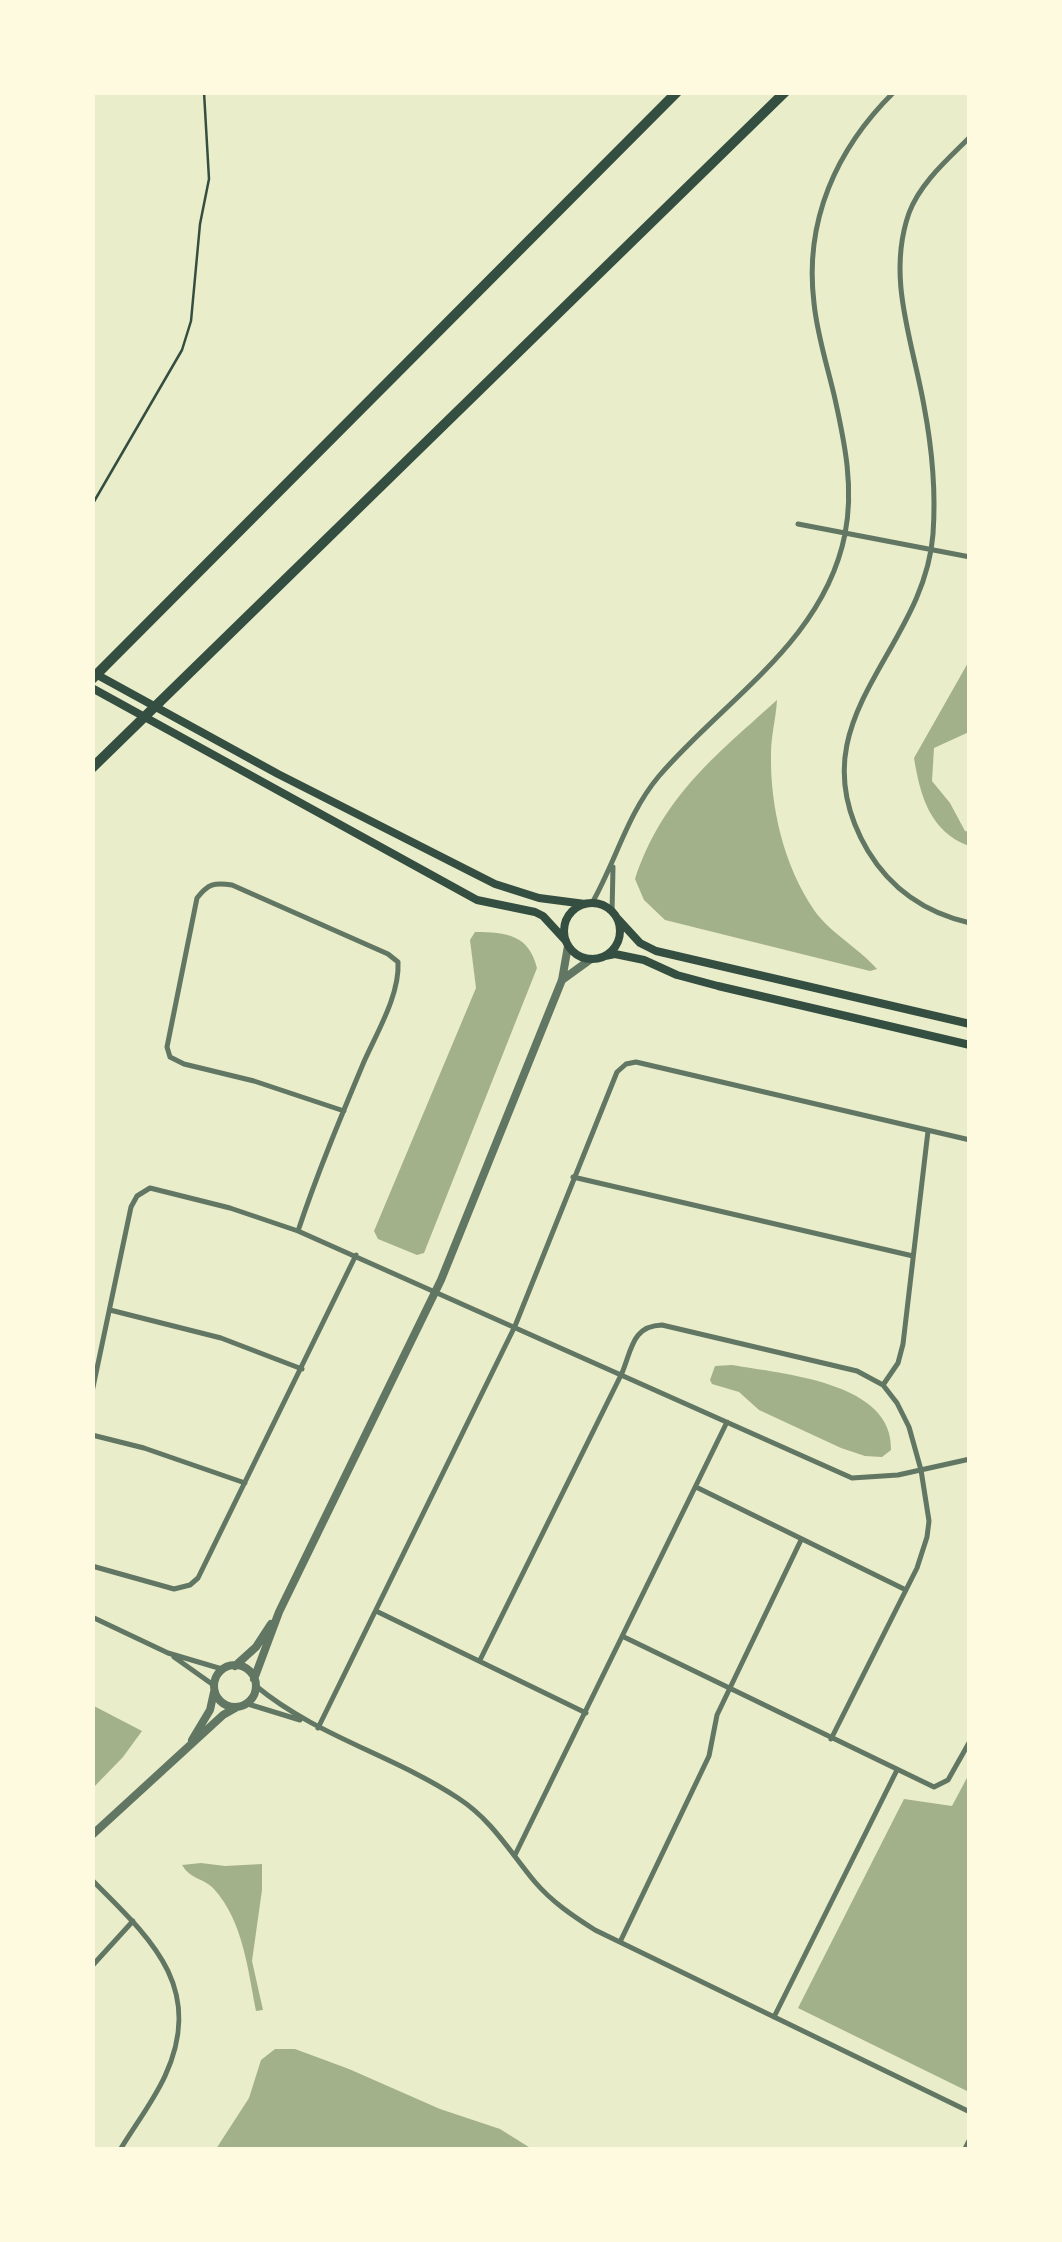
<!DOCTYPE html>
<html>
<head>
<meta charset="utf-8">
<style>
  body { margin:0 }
  #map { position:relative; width:1062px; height:2242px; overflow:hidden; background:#e9edc9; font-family:"Fira Sans Condensed",sans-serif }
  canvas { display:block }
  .frame { position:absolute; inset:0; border:95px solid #fefae0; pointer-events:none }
</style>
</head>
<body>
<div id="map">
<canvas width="1062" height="2242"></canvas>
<div class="frame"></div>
</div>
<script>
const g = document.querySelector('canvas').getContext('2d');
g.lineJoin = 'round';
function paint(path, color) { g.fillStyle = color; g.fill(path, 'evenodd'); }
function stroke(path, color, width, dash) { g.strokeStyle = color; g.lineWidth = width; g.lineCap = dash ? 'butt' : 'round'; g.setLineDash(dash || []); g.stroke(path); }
const water = new Path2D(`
  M969 661V732L934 748 932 781 950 803 965 831 969 832V846C930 832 920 795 914 758Z
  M777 700C776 718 771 736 771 754 770 807 784 866 814 910 830 933 859 948 877 969L870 971 665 920 644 900 635 879C663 796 714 757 777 700Z
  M475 932C507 932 529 935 537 968L424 1253 417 1255 378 1239 374 1231 476 988 470 940Z
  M732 1365C783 1374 894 1382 891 1450L882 1457 865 1456 841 1448 759 1410 739 1392 712 1384 710 1380 715 1366Z
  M92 1705 142 1731 123 1757 93 1788Z
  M969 1774V2092L798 2008 904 1799 952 1806Z
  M201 1863 225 1866 262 1864V1890L252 1961 263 2010 256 2011C248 1970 243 1921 214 1889 204 1878 191 1880 182 1865Z
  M275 2049H295L349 2069 440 2109 500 2129 532 2149H216L249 2098 261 2060Z`);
const path = new Path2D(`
  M92 505 182 350 191 321 200 224 209 179 204 92`);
const minor = new Path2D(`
  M970 137C948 159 920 183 909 213 886 278 913 342 924 406 932 448 936 492 933 534 924 654 791 720 868 851 891 889 926 913 970 923
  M798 524 970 557
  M592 903C616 861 627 814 659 776 725 699 824 641 845 534 854 488 845 444 835 399 828 368 817 335 814 303 804 221 836 149 894 92
  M612 913 613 867
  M573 1177 913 1256
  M298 1231C317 1174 340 1119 363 1064 376 1034 400 995 398 962L388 954 232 885C214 882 208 884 197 898L167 1047 170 1057 184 1064 254 1081 344 1111
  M110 1310 221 1338 302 1369
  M883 1385 898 1363 903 1344 928 1131
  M92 1392 131 1207 137 1196 150 1188 230 1208 298 1231 852 1478 898 1475 970 1459
  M92 1435 144 1448 245 1483
  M698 1488 906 1590
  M92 1566 174 1589 190 1585 198 1578 356 1255
  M376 1611 586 1713
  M92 1617 168 1653 222 1669
  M624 1637 934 1787 948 1780 970 1741
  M174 1657 212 1684
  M480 1660 622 1373C632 1349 632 1326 662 1325L857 1371 883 1385 897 1403 909 1427 921 1470 929 1521 927 1537 917 1568 831 1739
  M256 1686C316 1736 393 1755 458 1798 492 1820 510 1852 535 1882 552 1902 573 1916 595 1930L970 2112
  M248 1704 300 1720
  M318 1728 515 1326 617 1072 626 1064 636 1062 970 1140
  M515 1855 727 1422
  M92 1880C150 1938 206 1987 165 2076 153 2102 135 2125 120 2150
  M620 1942 709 1756 717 1715 801 1540
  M92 1966 133 1921
  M774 2017 897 1770`);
const tertiary = new Path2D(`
  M562 980 591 959
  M214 1686a21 21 0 1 1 42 0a21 21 0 1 1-42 0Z
  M235 1666 256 1647 271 1624
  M254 1679 279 1612 441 1280 562 980 568 946
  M192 1740 210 1710 214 1692
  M92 1835 223 1715 237 1707
  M966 2150 970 2142`);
const secondary = new Path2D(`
  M92 672 278 774 495 884 539 898 585 904
  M92 688 477 900 535 912 543 916 566 941
  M564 931a28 28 0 1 1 56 0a28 28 0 1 1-56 0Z
  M617 918 640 943 656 951 970 1024
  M605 956 615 954 644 960 677 975 718 986 970 1045`);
const motorway = new Path2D(`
  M92 679 677 92
  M92 768 785 92`);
paint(water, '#a3b18a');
stroke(path, '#344e41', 2.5);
stroke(minor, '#617663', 5);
stroke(tertiary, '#617663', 8);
stroke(secondary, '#344e41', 8);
stroke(motorway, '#344e41', 10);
</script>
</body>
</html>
